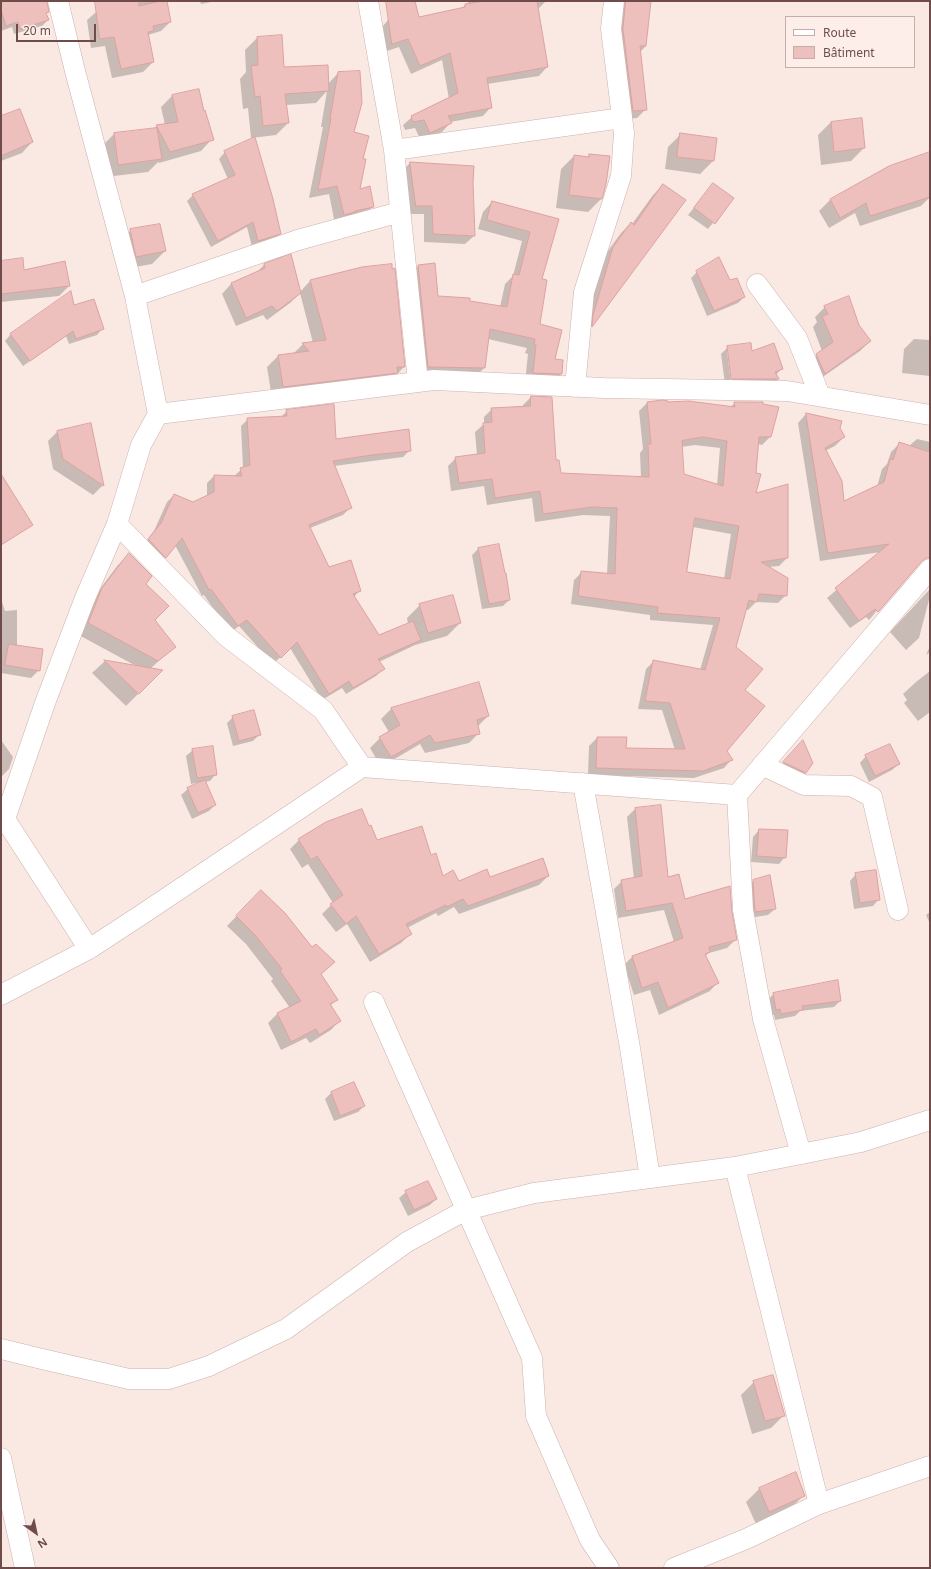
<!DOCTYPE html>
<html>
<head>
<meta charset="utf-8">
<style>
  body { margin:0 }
  #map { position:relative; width:931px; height:1569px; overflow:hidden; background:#fae9e3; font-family:"Noto Sans",sans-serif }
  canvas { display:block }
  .frame { position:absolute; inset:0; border:2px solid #6f4c4b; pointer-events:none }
  .legend { position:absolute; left:785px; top:16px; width:130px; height:52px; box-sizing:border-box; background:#fdeee9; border:1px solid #c4adaa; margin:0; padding:5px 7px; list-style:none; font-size:12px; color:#6f4c4b }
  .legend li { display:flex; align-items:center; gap:8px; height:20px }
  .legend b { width:20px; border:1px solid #c4adaa }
  .north { position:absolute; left:16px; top:1513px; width:40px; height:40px; -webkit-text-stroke:3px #fdeee9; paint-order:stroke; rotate:147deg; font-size:11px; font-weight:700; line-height:16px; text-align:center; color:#6f4c4b }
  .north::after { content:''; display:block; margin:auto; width:14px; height:18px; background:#6f4c4b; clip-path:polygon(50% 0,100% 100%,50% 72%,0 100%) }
  .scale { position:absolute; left:16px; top:24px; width:80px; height:18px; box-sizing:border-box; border:2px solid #6f4c4b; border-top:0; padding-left:5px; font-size:12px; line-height:14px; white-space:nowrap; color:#6f4c4b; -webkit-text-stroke:3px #fdeee9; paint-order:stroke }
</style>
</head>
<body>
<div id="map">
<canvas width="931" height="1569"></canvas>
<div class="frame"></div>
<ul class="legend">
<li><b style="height:5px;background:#fff"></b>Route</li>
<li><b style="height:11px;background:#edc0bd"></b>Bâtiment</li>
</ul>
<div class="north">N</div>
<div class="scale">20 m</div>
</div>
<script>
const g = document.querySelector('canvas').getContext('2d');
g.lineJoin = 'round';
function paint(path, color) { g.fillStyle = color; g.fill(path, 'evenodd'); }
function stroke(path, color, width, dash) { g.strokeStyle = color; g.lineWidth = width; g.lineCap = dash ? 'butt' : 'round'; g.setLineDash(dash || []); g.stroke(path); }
const shadow = new Path2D(`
  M1 1H41L48 20 42 26 14 34 12 27 1 31Z
  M109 1H166L170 22 161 31 148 35 153 62 143 72 112 78 105 46 91 48 87 20Z
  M200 1H216L201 4Z
  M468 1H546L538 9 547 67 539 76 487 84 491 107 483 116 450 122V123L442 132 421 141 415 128 405 130 403 125 412 117 449 99 442 60 411 74 399 47 384 52 381 28 389 19 418 18 461 9 465 5H469Z
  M616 1H650L646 46 640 52 646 109 637 118 625 119Z
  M257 38 283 68 328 84 338 73 352 133 362 160 358 190 373 206 364 216 335 224 329 194 309 198 323 127H321L327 91 316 103 286 105 288 123 276 135 251 138 248 108 243 109 240 79 246 72 245 50Z
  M172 96 203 112 212 139 201 151 159 163 158 162 148 172 105 177 101 147 114 134 153 129 157 126 165 125 161 107Z
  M1 118 32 142 22 153 1 161Z
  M831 122 864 148 851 161 821 165 818 135Z
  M681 134 716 139 713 161 700 174 665 169 668 147Z
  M225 152 280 233 274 240 252 247 247 227 211 247 187 201 193 195 228 179 219 159Z
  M590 155 601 199 588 212 556 208 561 169 574 156 587 158Z
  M930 156V197L921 206 860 226 855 213 829 228 819 211 830 200 890 167Z
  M410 163 474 236 465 244 424 242V214H408L402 171Z
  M713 184 732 199 708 229 688 215Z
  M663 185 684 200 591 327 583 335 603 258 621 233 631 223 632 224 653 195Z
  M492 202 557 220 541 280 539 325 554 360 562 361 561 374 552 383 525 382 528 354 525 353 527 348 488 339 484 368 475 377 419 376 409 275 418 266 434 264 437 296 500 307 505 284 513 276 522 241 478 229 483 212Z
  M131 230 165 251 152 264 124 269 118 243Z
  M1 262 69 286 59 296 1 302Z
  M264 265 300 292 310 281 404 367 393 378 272 398 267 367 278 356 293 354 303 344 313 343 300 293 290 303 267 320 263 315 236 326 222 294 231 284 256 273Z
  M697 272 730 282 744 297 738 303 707 316 691 278Z
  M825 307 858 325 870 341 860 351 814 383 806 365 822 351 813 327 817 322 815 317Z
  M103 328 97 335 69 344 66 336 23 366 5 341 11 334Z
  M914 339 930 340V376L902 373 904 349Z
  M728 347 752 352 782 368 776 375 778 379 772 385 725 384 721 354ZM727 351H729L733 383 731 384Z
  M531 397 560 474 641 478 640 453 643 449 639 411 647 403H667L730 407 735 403 770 437 762 445 758 444 754 495 787 558 779 566 768 567 786 595 778 603 756 602 748 610 745 609 735 647 744 690 726 751 731 760 724 768 694 778 588 775 589 746 597 738H626L625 749 675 750 662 710 638 709 646 669 654 661 700 670 713 625 650 620V615L571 604 574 580 582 572 607 574 610 516 583 515 535 522 532 498 487 505 484 486 451 491 448 466 456 458 477 455 475 432 484 424V417L492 409 523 407V405ZM695 445 720 448 717 485 683 475 681 447ZM693 527 731 534 724 579 686 572Z
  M287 411 335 440 410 450 403 457 334 466 350 508 343 515 310 528 329 568 360 590 354 597 379 636 408 624 407 618 420 605 460 623 447 636 415 645 379 662 383 669 376 676 346 694 342 688 322 700 290 648 273 664 239 626 230 633 204 595 202 596 175 545 159 564 142 547 154 531 167 502 174 495 193 504 207 497V483L214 476 233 477 243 468 241 426 248 419 280 418Z
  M806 414 839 428 844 437 835 446 825 451 844 502 877 487 882 469 887 464 891 452 900 443 909 446 917 439 930 442V548L869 620 866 617 850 628 827 598 881 552 820 561 798 423Z
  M91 424 103 485 93 495 53 469 48 441 58 431Z
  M478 549 509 600 503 606 482 609 472 555Z
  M129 554 144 584 154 620 174 647 150 669 161 671 126 706 92 673 105 661 136 666 77 634 94 597 118 565Z
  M929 590 930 596 919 638 906 650 890 632Z
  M1 599 5 611 17 610V646L39 670 31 678 1 673Z
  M930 646V652L926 655Z
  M930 671V712L918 721 904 703 907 700 903 694 916 682Z
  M478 683 488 716 478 726 479 733 469 743 425 753 420 744 381 767 370 748 380 738 389 732 381 719 391 709Z
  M233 717 260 734 253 741 233 746 227 723Z
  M1 740 13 757 9 769 1 777Z
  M797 748 806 773 799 779 778 769Z
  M193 750 216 774 210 781 205 782 215 805 209 811 192 819 181 795 188 789 201 782 191 784 186 756Z
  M866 756 899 764 892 770 869 782 860 763Z
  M635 809 667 878 684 900 731 912 736 939 727 948 709 953 705 956 718 982 710 991 659 1015 650 990 634 995 624 965 632 957 674 942 664 910 618 918 614 889 622 881 634 879 627 817Z
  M759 830 785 857 779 864 751 862 753 837Z
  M299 840 376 841 430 856 443 877 459 882 489 878 548 876 539 885 459 914 454 907 438 916 436 913 407 928 410 934 401 943 370 962 347 924 336 932 322 914 333 903 308 864 302 868 290 849Z
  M856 874 879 899 873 906 854 909 850 881Z
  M753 881 775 909 768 915 749 918 747 887Z
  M252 900 311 949 334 962 320 975 336 1000 330 1006 340 1020 331 1030 310 1043 306 1038 281 1050 268 1023 277 1014 290 1008 271 981 273 979 246 944 227 926Z
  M930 912V924L926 915Z
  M774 994 840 1001 834 1007 800 1011 795 1016 775 1020 774 1015H770L767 1000Z
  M354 1083 364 1106 358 1112 334 1121 325 1099 331 1093Z
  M406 1192 436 1199 430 1205 408 1216 399 1198Z
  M754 1382 784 1415 771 1428 752 1434 741 1395Z
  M796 1473 804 1495 791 1508 756 1524 746 1502 759 1489Z`);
const building = new Path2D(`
  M1 1H47L49 12 46 13 49 20 20 29 18 22 6 26 1 10Z
  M95 1H139V6L160 1H167L171 22 153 26 154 31 148 32 154 62 121 69 114 37 100 39Z
  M386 1H415L419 17 465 7V4L484 1H537L548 67 487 78 492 108 448 116 452 123 430 133 424 120 413 122 411 116 458 93 450 53 420 66 408 39 392 44Z
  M626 1H651L646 46H640L647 110 633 111 623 29Z
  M282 35 284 67 328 65 329 91 285 94 289 123 263 126 260 96 255 97 251 66 258 65 257 37Z
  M360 71 362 103 354 132 369 136 363 159H366L360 189 370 186 374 207 355 211V212L344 215 337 186 318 190 331 118 330 119 338 72Z
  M199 89 204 111 205 110 214 140 170 152 156 125 178 122 172 95Z
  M20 109 33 142 1 156V116Z
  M862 118 865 148 834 152 831 122Z
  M157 128 162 159 118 165 114 133Z
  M680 133 717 138 714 161 677 157Z
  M255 137 273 199 281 234 258 241 253 222 218 241 192 194 235 175 224 151Z
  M930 152V197L870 216 866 203 840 218 830 199 889 166Z
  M589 154 610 156 606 184 602 199 569 195 574 155 589 157Z
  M410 162 474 166 473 182 475 236 433 234 432 206H416Z
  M713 183 734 198 715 224 694 208Z
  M663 184 686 200 592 327 593 315 613 247 631 222 634 225Z
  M492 201 559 219 542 279 547 280 540 324 562 330 555 359 563 360 562 374 533 373 536 345H534L535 339 490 329 485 368 428 367 418 265 435 263 438 296 470 298V301L507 307 513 274 519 275 530 232 487 220Z
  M160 224 166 251 136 257 130 229Z
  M291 254 301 293 277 311 272 306 246 318 231 283 265 268 264 264Z
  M719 257 730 280 737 278 745 297 714 311 696 271Z
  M23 258 24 270 65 261 70 286 1 294V261Z
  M392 264V269L395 268 405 367H397L398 373 283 387 278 355 309 351 302 343 326 340 310 280 362 267Z
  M71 291 74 305 94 299 104 329 76 339 73 331 30 361 10 334Z
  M849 296 859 325 871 341 825 374 816 354 833 342 822 316 828 314 824 306Z
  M751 343 752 351 774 343 783 369 775 372 779 379H731L727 346Z
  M531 396 552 397 556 460H559L561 473 649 477 648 444H651L647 402 662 400 668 401V402L689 401 735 407 734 402H763V404L779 407 771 437H759L756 473 761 474 756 493 788 484V558L761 562 788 578 787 596 759 594 757 602 749 600 736 647 763 669 745 690 765 706 727 751 733 760 703 771 596 768 597 737H627L626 748 685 749 670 703 645 701 653 660 705 670 720 618 657 613 658 607 578 596 581 571 615 574 617 508 592 507 543 514 540 491 495 498 492 479 459 483 455 457 485 453 483 423 492 422 491 408 530 406ZM703 437 727 441 723 486 684 474 682 441ZM695 518 739 526 730 579 687 572Z
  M334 404 336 439 409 429 411 451 372 455 333 461 352 508 309 525 329 567 351 560 361 591 353 594 379 635 413 621 421 640 378 659 385 669 353 688 349 681 329 694 297 642 281 658 247 620 238 626 211 589 209 590 182 538 166 558 148 539 161 523 174 494 193 502 214 492V475L242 476 240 468 250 465 247 418 287 416 286 410Z
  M806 413 842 421 840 428 845 437 825 448 842 481 844 501 884 482 890 459 893 460 899 442 930 452V558H926L921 562 878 612 875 609 859 621 835 588 889 544 828 553Z
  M91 423 104 486 63 459 57 431Z
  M1 474 33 525 1 545Z
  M499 544 505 573H506L510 600 489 604 478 548Z
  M129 553 152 576 146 584 169 606 155 620 176 647 158 661 88 623 102 588Z
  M453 595 461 623 428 633 419 604Z
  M9 644 43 649 40 671 5 665Z
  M104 660 163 670 139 694Z
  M479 682 489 716 477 720 480 734 435 743 430 735 391 757 379 737 400 725 391 708Z
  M254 710 261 735 239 741 232 716Z
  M803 740 813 763 806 773 783 762Z
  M890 744 900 764 875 776 865 755Z
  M213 746 217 775 197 778 192 749Z
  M205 780 216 805 198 813 187 788Z
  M661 805 668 877 679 874 685 899 730 886 732 912 737 940 709 947 710 952 705 954 719 983 668 1008 658 982 642 988 632 956 683 938 672 903 626 911 621 880 642 876 635 808Z
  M362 809 369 826 371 825 377 840 422 826 431 855 436 853 443 876 453 870 459 881 487 869 490 877 543 858 549 876 468 906 463 899 447 907 446 905 406 924 412 934 379 954 356 916 346 924 330 904 343 895 317 856 311 860 298 839 326 822Z
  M759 829 788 830 786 858 757 856Z
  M876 870 880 900 860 903 855 873Z
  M770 875 776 909 755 912 753 880Z
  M261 890 285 913 312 947 316 944 335 962 321 974 338 1000 330 1004 341 1021 319 1035 316 1029 291 1042 277 1013 301 1001 280 971 282 969 255 935 236 916Z
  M838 980 841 1001 802 1006 803 1010 781 1014 780 1009 776 1010 773 993Z
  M354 1082 365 1106 340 1116 331 1092Z
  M428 1181 437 1199 414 1210 405 1191Z
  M773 1375 785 1416 765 1421 753 1381Z
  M796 1472 805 1496 769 1512 759 1488Z`);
const minor = new Path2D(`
  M368 1 394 150 418 382
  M394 150 622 118
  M757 284 797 338 820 396
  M135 296 298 240 400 212
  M575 387 584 292 621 176 624 133 611 29 614 1
  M158 414 434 380 604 388 787 391 930 415
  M117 524 226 636 323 710 362 767
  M762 765 804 785 851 786 872 797 898 910
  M583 783 630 1048 650 1178
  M737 795 743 910 763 1019 801 1154
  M1 813 89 949
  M5 819 45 703 85 598 117 524 141 445 158 414 135 296 75 71 58 1
  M1 995 89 949 141 915 362 767 737 795 930 569
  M374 1002 532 1358 536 1416 590 1540 609 1568
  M735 1167 819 1504
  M1 1349 42 1359 129 1379H169L209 1366 286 1329 407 1242 466 1210 534 1193 735 1167 801 1154 861 1142 930 1120
  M1 1458 25 1568
  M674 1568 746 1539 819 1504 930 1466`);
paint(shadow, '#0003');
paint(building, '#edc0bd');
stroke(building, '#dea19f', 1);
stroke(minor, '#ccb1ae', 21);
stroke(minor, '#fff', 20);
</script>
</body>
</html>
